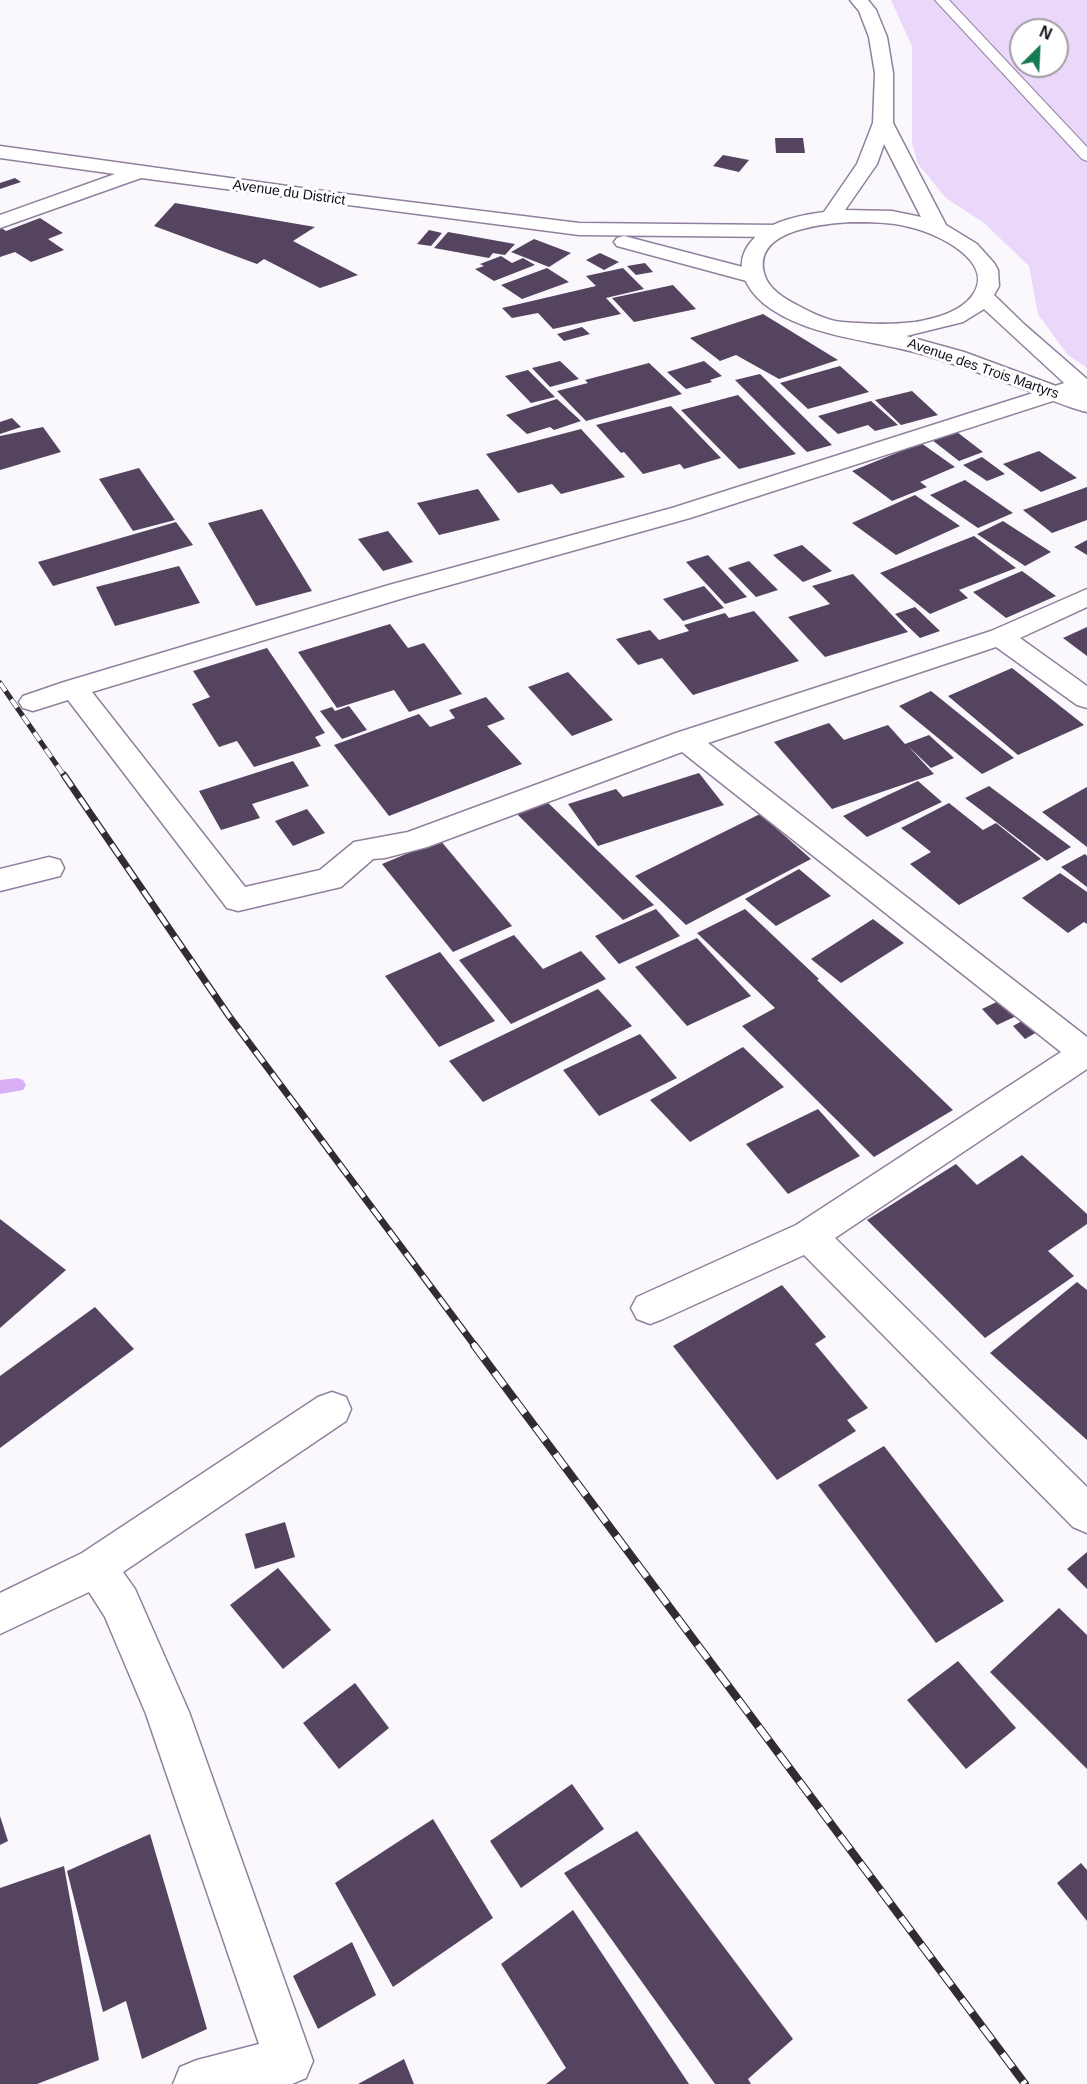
<!DOCTYPE html>
<html>
<head>
<meta charset="utf-8">
<style>
  body { margin:0 }
  #map { position:relative; width:1087px; height:2084px; overflow:hidden; background:#faf7fd; font-family:Arial,sans-serif }
  canvas { display:block }
  .north { position:absolute; left:1009px; top:18px; width:60px; height:60px; box-sizing:border-box; background:#fff; border:2px solid #a19ea3; border-radius:50%; rotate:24deg; font-size:16px; font-weight:700; line-height:24px; text-align:center; color:#140d18 }
  .north::after { content:''; display:block; margin:auto; width:21px; height:27px; background:#157952; clip-path:polygon(50% 0,100% 100%,50% 72%,0 100%) }
</style>
</head>
<body>
<div id="map">
<canvas width="1087" height="2084"></canvas>
<div class="north">N</div>
</div>
<script>
const g = document.querySelector('canvas').getContext('2d');
g.lineJoin = 'round';
function paint(path, color) { g.fillStyle = color; g.fill(path, 'evenodd'); }
function stroke(path, color, width, dash) { g.strokeStyle = color; g.lineWidth = width; g.lineCap = dash ? 'butt' : 'round'; g.setLineDash(dash || []); g.stroke(path); }
function write(font, color, halo, rows, align = 'center') {
  g.font = font + ' Arial,sans-serif'; g.lineWidth = 6; g.setLineDash([]); g.textBaseline = 'middle'; g.strokeStyle = halo; g.fillStyle = color; for (const [text, x, y, turn = 0] of rows) {
    g.save(); g.translate(x, y); g.rotate((+turn || 0) * Math.PI / 180); g.textAlign = isNaN(turn) ? turn : align; if (halo) g.strokeText(text, 0, 0); g.fillText(text, 0, 0); g.restore();
  }
}
const green = new Path2D(`
  M891 0H1087V368L1067 354 1038 314 1029 266 984 223 946 198 918 164 912 143V46ZM1021 30H1057V66H1021Z`);
const stream = new Path2D(`
  M17 1078 23 1080 26 1085 23 1090 0 1094V1080Z`);
const building = new Path2D(`
  M775 138H803L805 153H776Z
  M723 155 749 160 739 172 713 166Z
  M15 178 21 182 0 189V183Z
  M175 203 315 227 293 241 358 275 320 288 264 259 257 264 154 226Z
  M40 218 63 233 48 239 64 250 31 262 15 252 0 257V227L6 231Z
  M429 230 442 233 431 246 417 244Z
  M448 232 515 244 505 255 493 253 489 258 434 248Z
  M534 239 571 253 549 267 511 252Z
  M600 253 619 262 604 270 586 260Z
  M501 256 512 263 523 258 535 265 494 281 475 269 484 266 480 264Z
  M645 263 653 272 636 275 627 266Z
  M547 268 569 282 522 299 501 285Z
  M623 268 644 289 606 298 621 314 553 329 538 313 512 318 502 308 596 286 586 276Z
  M673 285 696 309 634 322 612 298Z
  M763 314 838 360 779 379 736 355 720 361 690 338Z
  M582 327 590 334 564 341 557 334Z
  M560 361 579 379 550 387 532 368Z
  M704 361 722 376 710 380 712 382 686 389 667 372Z
  M649 363 682 394 586 421 557 391 588 383 585 380Z
  M840 366 869 392 808 409 780 383Z
  M528 370 555 397 531 403 505 376Z
  M760 374 832 445 807 452 735 380Z
  M912 391 938 415 901 425 875 400Z
  M738 395 796 454 739 469 681 410Z
  M557 399 581 421 554 430 550 427 527 434 506 415Z
  M871 401 898 425 875 431 868 425 838 434 818 416Z
  M671 406 721 458 684 469 680 464 643 474 624 452 621 453 596 425Z
  M12 418 21 427 0 434V422Z
  M43 427 61 452 0 470V436Z
  M581 429 625 477 561 494 552 484 518 493 486 454Z
  M957 432 983 452 959 461 932 440Z
  M921 443 955 467 920 482 927 487 892 501 852 471Z
  M1039 451 1077 478 1041 492 1003 464Z
  M982 457 1005 474 987 481 963 465Z
  M139 468 175 520 133 531 99 479Z
  M965 480 1013 513 978 528 930 495Z
  M1087 487V520L1052 533 1023 510Z
  M478 489 500 520 439 535 417 503Z
  M915 495 960 526 896 555 852 523Z
  M262 509 312 591 256 606 208 523Z
  M1003 521 1051 552 1025 566 977 534Z
  M176 522 193 545 53 586 38 562Z
  M388 531 413 562 383 571 358 539Z
  M974 536 1016 568 959 590 968 598 930 614 880 573Z
  M1087 540V555L1074 547Z
  M802 545 832 571 803 582 773 555Z
  M708 555 747 597 725 604 686 562Z
  M749 561 778 590 756 597 728 568Z
  M179 566 200 603 115 626 96 587Z
  M1022 571 1056 596 1006 618 973 592Z
  M853 574 908 632 825 657 788 617 830 604 812 586Z
  M704 586 724 608 683 621 663 599Z
  M915 607 940 631 920 638 895 614Z
  M754 611 799 661 693 695 662 658 638 665 616 639 650 630 659 640 689 631 684 625 725 613 729 618Z
  M390 624 408 648 424 643 462 694 409 712 394 690 337 708 298 652Z
  M1087 627V656L1063 638Z
  M267 648 325 733 315 737 321 746 254 767 237 741 219 747 192 704 210 697 193 671Z
  M1012 668 1084 725 1018 755 948 696Z
  M568 672 613 720 572 736 528 687Z
  M931 691 1014 758 982 774 899 706Z
  M486 697 505 719 487 726 522 764 389 816 334 745 419 714 430 727 455 718 449 710Z
  M349 706 367 730 342 739 320 711 332 707 335 711Z
  M829 723 844 740 888 725 905 744 929 735 954 758 931 768 908 746 934 774 832 809 774 742Z
  M293 761 309 786 252 804 260 818 221 830 199 791Z
  M699 773 724 805 598 846 568 804 616 789 623 797Z
  M918 781 942 802 867 837 843 816Z
  M989 786 1071 847 1047 861 965 798Z
  M1087 787V847L1042 812Z
  M543 798 654 905 623 920 514 811Z
  M949 803 983 830 996 823 1041 859 959 905 910 864 931 852 901 828Z
  M307 809 325 833 293 846 275 821Z
  M760 814 811 859 686 925 635 876Z
  M440 840 512 926 453 952 382 864Z
  M1085 854 1087 856V887L1061 867Z
  M799 869 831 896 776 926 745 899Z
  M1060 873 1087 892V924L1084 922 1068 933 1022 898Z
  M656 909 680 936 619 964 595 936Z
  M745 909 819 979 817 980 953 1110 874 1157 742 1026 775 1008 697 933Z
  M873 919 904 943 841 983 811 959Z
  M514 935 543 969 581 951 606 979 511 1024 459 960Z
  M697 938 751 996 687 1026 635 967Z
  M440 952 495 1021 439 1047 385 976Z
  M598 989 632 1026 483 1102 449 1061Z
  M1007 997 1023 1013 997 1025 982 1009Z
  M1031 1016 1044 1028 1025 1039 1013 1026Z
  M640 1034 677 1078 599 1116 563 1070Z
  M743 1047 784 1087 690 1142 650 1100Z
  M818 1109 860 1156 788 1194 746 1144Z
  M1022 1155 1087 1214V1224L1048 1251 1074 1276 985 1338 867 1220 956 1164 977 1185Z
  M0 1219 66 1270 0 1328Z
  M1077 1282 1087 1290V1440L990 1353Z
  M782 1285 826 1337 815 1344 868 1408 847 1420 856 1431 777 1480 673 1346Z
  M95 1307 134 1349 0 1448V1376Z
  M884 1446 1004 1601 936 1643 818 1485Z
  M285 1522 295 1557 255 1569 245 1534Z
  M1087 1552V1589L1067 1569Z
  M278 1568 331 1630 283 1669 230 1605Z
  M1059 1608 1087 1635V1769L990 1672Z
  M958 1661 1016 1728 966 1769 907 1700Z
  M355 1683 389 1728 339 1769 303 1723Z
  M572 1784 604 1829 521 1888 490 1841Z
  M0 1816 8 1841 0 1845Z
  M433 1819 493 1918 393 1987 335 1883Z
  M637 1831 793 2039 748 2079 751 2084H715L564 1873Z
  M150 1834 207 2029 142 2059 126 2001 103 2012 67 1871Z
  M1081 1863 1087 1870V1921L1057 1883Z
  M64 1866 99 2060 37 2084H0V1888Z
  M573 1910 689 2084H546L566 2068 501 1964Z
  M352 1942 376 1995 318 2029 293 1976Z
  M404 2059 414 2084H358Z`);
const service = new Path2D(`
  M935 0H949L1087 147V161L1082 159Z`);
const minor = new Path2D(`
  M0 146 345 194 579 223 778 225 785 227 788 231 785 235 778 237 579 235 141 178 0 228V215L115 174 0 158Z
  M624 236 762 272 765 277 762 282 754 283 617 246 614 242 617 238Z
  M1080 378 1087 380V390L690 518 407 597 92 692 245 887 320 870 354 842 408 832 676 733 991 631 1087 589V607L1020 638 1087 686V708L1077 705 996 647 708 743 1087 1037V1069L835 1238 1087 1487V1533L1073 1527 804 1255 663 1319 650 1324 637 1319 631 1308 637 1297 796 1225 1061 1052 682 752 427 847 385 858 373 859 341 887 238 911 227 908 68 700 33 711 23 708 19 702 23 696 64 682 389 585 672 508Z
  M49 857 60 860 64 868 60 876 0 891V869Z
  M332 1392 346 1397 351 1409 346 1421 123 1572 135 1589 189 1712 313 2061 306 2078 292 2084H173L180 2067 197 2060 259 2044 146 1714 105 1617 89 1592 0 1634V1593L82 1553 318 1397Z`);
const secondary = new Path2D(`
  M850 0H868L876 10 887 37 893 73V123L946 225 977 244 994 263 998 270 999 286 994 295 1025 325 1087 379V412C1066 407 1047 398 1027 390 994 378 961 366 928 356 877 340 816 339 771 309 753 297 734 273 745 251 759 223 795 216 824 212L857 164 873 123 875 73 869 37 859 11ZM884 144 921 217 892 211 845 210 877 164ZM850 222C870 222 890 222 909 227 934 232 998 261 972 296 960 312 934 319 915 322 890 325 867 324 842 322 828 321 812 313 799 306 785 299 768 289 764 273 753 230 822 224 850 222ZM984 309 1075 393 964 352 906 336 963 322Z`);
const railFar2 = new Path2D(`
  M0 683 65 777`);
const railFar1 = new Path2D(`
  M64 775 229 1016 475 1346`);
const rail = new Path2D(`
  M474 1345 1025 2084`);
const farStreetnames = [
  ["Avenue du District",289,193,8],
  ["Avenue des Trois Martyrs",983,369,19]
];
paint(green, '#ead7f9');
paint(stream, '#d9b0f5');
paint(building, '#54445f');
stroke(service, '#90809d', 2);
stroke(minor, '#90809d', 3);
stroke(secondary, '#90809d', 3);
paint(service, '#fff');
paint(minor, '#fff');
paint(secondary, '#fff');
stroke(railFar2, '#312b35', 5);
stroke(railFar1, '#312b35', 7);
stroke(rail, '#312b35', 8);
stroke(railFar2, '#fff', 4, [10]);
stroke(railFar1, '#fff', 4.5, [14]);
stroke(rail, '#fff', 6, [17]);
write('14px', '#140d18', '#fff', farStreetnames);
</script>
</body>
</html>
